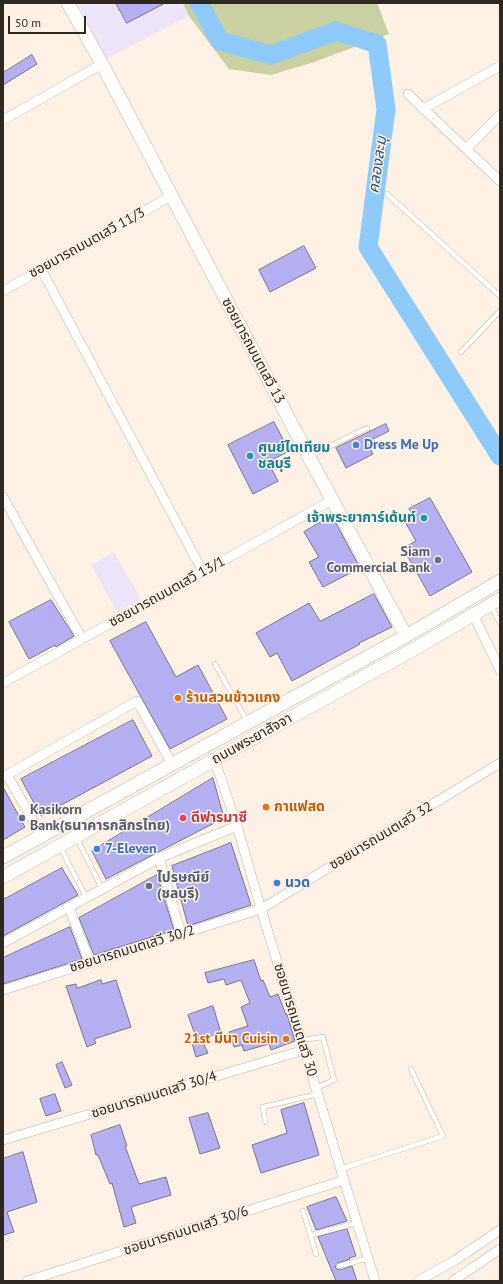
<!DOCTYPE html>
<html>
<head>
<meta charset="utf-8">
<style>
  body { margin:0 }
  #map { position:relative; width:503px; height:1284px; overflow:hidden; background:#fcf1e4; font-family:"PT Sans",sans-serif }
  canvas { display:block }
  .frame { position:absolute; inset:0; border:4px solid #2f2820; pointer-events:none }
  .scale { position:absolute; left:8px; top:16px; width:78px; height:18px; box-sizing:border-box; border:2px solid #2f2820; border-top:0; padding-left:5px; font-size:12px; line-height:14px; white-space:nowrap; color:#2f2820; -webkit-text-stroke:3px #fcf1e4; paint-order:stroke }
</style>
</head>
<body>
<div id="map">
<canvas width="503" height="1284"></canvas>
<div class="frame"></div>
<div class="scale">50 m</div>
</div>
<script>
const g = document.querySelector('canvas').getContext('2d');
g.lineJoin = 'round';
function paint(path, color) { g.fillStyle = color; g.fill(path, 'evenodd'); }
function stroke(path, color, width, dash) { g.strokeStyle = color; g.lineWidth = width; g.lineCap = dash ? 'butt' : 'round'; g.setLineDash(dash || []); g.stroke(path); }
function write(font, color, halo, rows, align = 'center') {
  g.font = font + ' "PT Sans","Noto Sans Thai",sans-serif'; g.lineWidth = 3; g.setLineDash([]); g.textBaseline = 'middle'; g.strokeStyle = halo; g.fillStyle = color; for (const [text, x, y, turn = 0] of rows) {
    g.save(); g.translate(x, y); g.rotate((+turn || 0) * Math.PI / 180); g.textAlign = isNaN(turn) ? turn : align; if (halo) g.strokeText(text, 0, 0); g.fillText(text, 0, 0); g.restore();
  }
}
const industrial = new Path2D(`
  M78 3H183L189 16 106 59Z
  M114 552 141 599 117 612 91 565Z`);
const green = new Path2D(`
  M183 3H377L389 34 314 62 271 75 229 69 189 16Z`);
const river = new Path2D(`
  M199 3 220 41 271 55 336 31 377 44 386 109 368 247 500 456`);
const building = new Path2D(`
  M116 3H165L127 23Z
  M32 55 37 64 3 85V73Z
  M304 246 316 268 270 292 259 270Z
  M274 422 289 451 268 462 278 481 253 494 228 445Z
  M386 424 389 431 367 442 373 454 346 468 336 448Z
  M430 498 472 572 430 596 403 548 416 541 404 520 413 515 409 509Z
  M332 516 360 568 323 587 309 562 319 557 304 532Z
  M374 594 392 627 359 643 360 644 292 681 277 653 270 657 256 633 309 603 320 621Z
  M51 600 74 636 56 647 55 645 29 659 9 622Z
  M146 622 176 677 198 665 227 719 170 749 110 641Z
  M133 720 152 756 41 816 21 779Z
  M213 778 224 818 106 879 92 851Z
  M3 787 25 827 3 840Z
  M231 843 251 905 188 926 172 866Z
  M62 868 78 895 3 936V900Z
  M157 875 174 930 94 955 79 918Z
  M70 927 82 959 3 984V958Z
  M254 960 261 981 263 980 270 997 278 994 286 1015 287 1014 295 1041 271 1050 269 1044 244 1051 242 1045 234 1047 229 1032 248 1026 241 1007 250 1003 241 980 226 985 224 979 208 983 205 973Z
  M101 980 102 984 116 980 131 1027 94 1039 96 1043 87 1047 66 986 76 984 77 988Z
  M213 1006 221 1033 197 1040 188 1015Z
  M202 1040 208 1053 196 1057 192 1043Z
  M62 1062 72 1085 65 1088 56 1065Z
  M55 1094 61 1111 46 1116 40 1099Z
  M304 1103 319 1155 261 1173 252 1145 287 1133 281 1110Z
  M208 1113 220 1148 200 1154 189 1118Z
  M120 1125 127 1146H125L139 1184 166 1177 171 1195 131 1207 136 1223 124 1227 112 1183 110 1184 98 1155H96L91 1135Z
  M23 1152 37 1202 7 1212 14 1232 3 1235V1159Z
  M336 1197 347 1221 316 1230 307 1207Z
  M347 1229 356 1256 349 1258 350 1259 338 1263 335 1267 337 1269 340 1270 352 1266 357 1281H336L318 1237Z`);
const lane = new Path2D(`
  M387 194 500 296
  M461 352 500 311
  M310 456 367 428
  M491 606 500 623
  M215 664 247 721
  M77 838 102 889
  M60 847 86 897
  M301 1040 323 1037 334 1080 316 1088
  M265 1122 263 1107 318 1094
  M340 1169 443 1136 411 1069
  M303 1211 316 1254
  M311 1235 357 1223
  M3 1239 7 1238
  M339 1266 368 1258`);
const street = new Path2D(`
  M408 94 500 181
  M423 109 500 66
  M3 120 102 64
  M466 149 500 115
  M41 269 203 572
  M3 291 171 196
  M3 497 82 639
  M473 614 500 670
  M3 683 332 500
  M213 760 218 770 237 826 261 909 375 1281
  M7 775 42 836
  M3 777 137 701 172 764
  M159 858 181 934
  M69 907 90 963
  M3 943 159 858 237 826
  M3 990 261 909 500 763
  M3 1140 304 1050
  M27 1281 344 1180
  M418 1281 454 1261 500 1230
  M453 1281 500 1249`);
const secondary = new Path2D(`
  M68 3 102 64 309 457 406 636
  M3 857 406 636 500 581
  M3 877 416 648 500 599`);
const markers = [
  [356,445,4,"#3f7fe0"],
  [250,456,4,"#0f9aa8"],
  [424,518,4,"#0f9aa8"],
  [438,560,4,"#5c6f8a"],
  [178,698,4,"#e8710a"],
  [266,807,4,"#e8710a"],
  [22,818,4,"#5c6f8a"],
  [183,818,4,"#e0444e"],
  [97,849,4,"#3f7fe0"],
  [277,883,4,"#3f7fe0"],
  [149,886,4,"#5c6f8a"],
  [286,1039,4,"#e8710a"]
];
const streetNames = [
  ["ซอยนารถมนตเสวี 11/3",87,243,-29],
  ["ซอยนารถมนตเสวี 13",253,351,62],
  ["ซอยนารถมนตเสวี 13/1",167,592,-29],
  ["ถนนพระยาสัจจา",252,739,-29],
  ["ซอยนารถมนตเสวี 32",381,836,-31],
  ["ซอยนารถมนตเสวี 30/2",132,949,-17],
  ["ซอยนารถมนตเสวี 30",295,1020,73],
  ["ซอยนารถมนตเสวี 30/4",154,1095,-17],
  ["ซอยนารถมนตเสวี 30/6",186,1231,-18]
];
const shopNames = [
  ["Dress Me Up",364,445],
  ["7-Eleven",105,849],
  ["นวด",285,883]
];
const cultureNames = [
  ["ศูนย์ไตเทียม",258,448],
  ["ชลบุรี",258,464],
  ["เจ้าพระยาการ์เด้นท์",416,518,"right"]
];
const serviceNames = [
  ["Siam",430,552,"right"],
  ["Commercial Bank",430,568,"right"],
  ["Kasikorn",30,810],
  ["Bank(ธนาคารกสิกรไทย)",30,826],
  ["ไปรษณีย์",157,878],
  ["(ชลบุรี)",157,894]
];
const foodNames = [
  ["ร้านสวนข้าวแกง",186,698],
  ["กาแฟสด",274,807],
  ["21st มีนา Cuisin",278,1039,"right"]
];
const healthNames = [
  ["ดีฟารมาซี",191,818]
];
const waterNames = [
  ["คลองละมุ",378,165,-82]
];
paint(industrial, '#eee4f9');
paint(green, '#cad09f');
stroke(river, '#8ecafa', 19);
paint(building, '#b4b0f2');
stroke(building, '#77768d', 1);
stroke(lane, '#cab8a4', 5.5);
stroke(street, '#cab8a4', 10);
stroke(secondary, '#cab8a4', 14);
stroke(lane, '#fff', 4.5);
stroke(street, '#fff', 9);
stroke(secondary, '#fff', 13);
for (const [x, y, r, color] of markers) { const dot = new Path2D(); dot.arc(x, y, r, 0, 2 * Math.PI); g.fillStyle = color; g.fill(dot); stroke(dot, '#fcf1e4', 1.5); }
write('14px', '#2f2820', '#fcf1e4', streetNames);
write('bold 14px', '#366cbe', '#fcf1e4', shopNames, 'left');
write('bold 14px', '#0d838f', '#fcf1e4', cultureNames, 'left');
write('bold 14px', '#4e5e75', '#fcf1e4', serviceNames, 'left');
write('bold 14px', '#c56008', '#fcf1e4', foodNames, 'left');
write('bold 14px', '#be3a42', '#fcf1e4', healthNames, 'left');
write('italic 15px', '#175a87', '#fcf1e4', waterNames);
</script>
</body>
</html>
